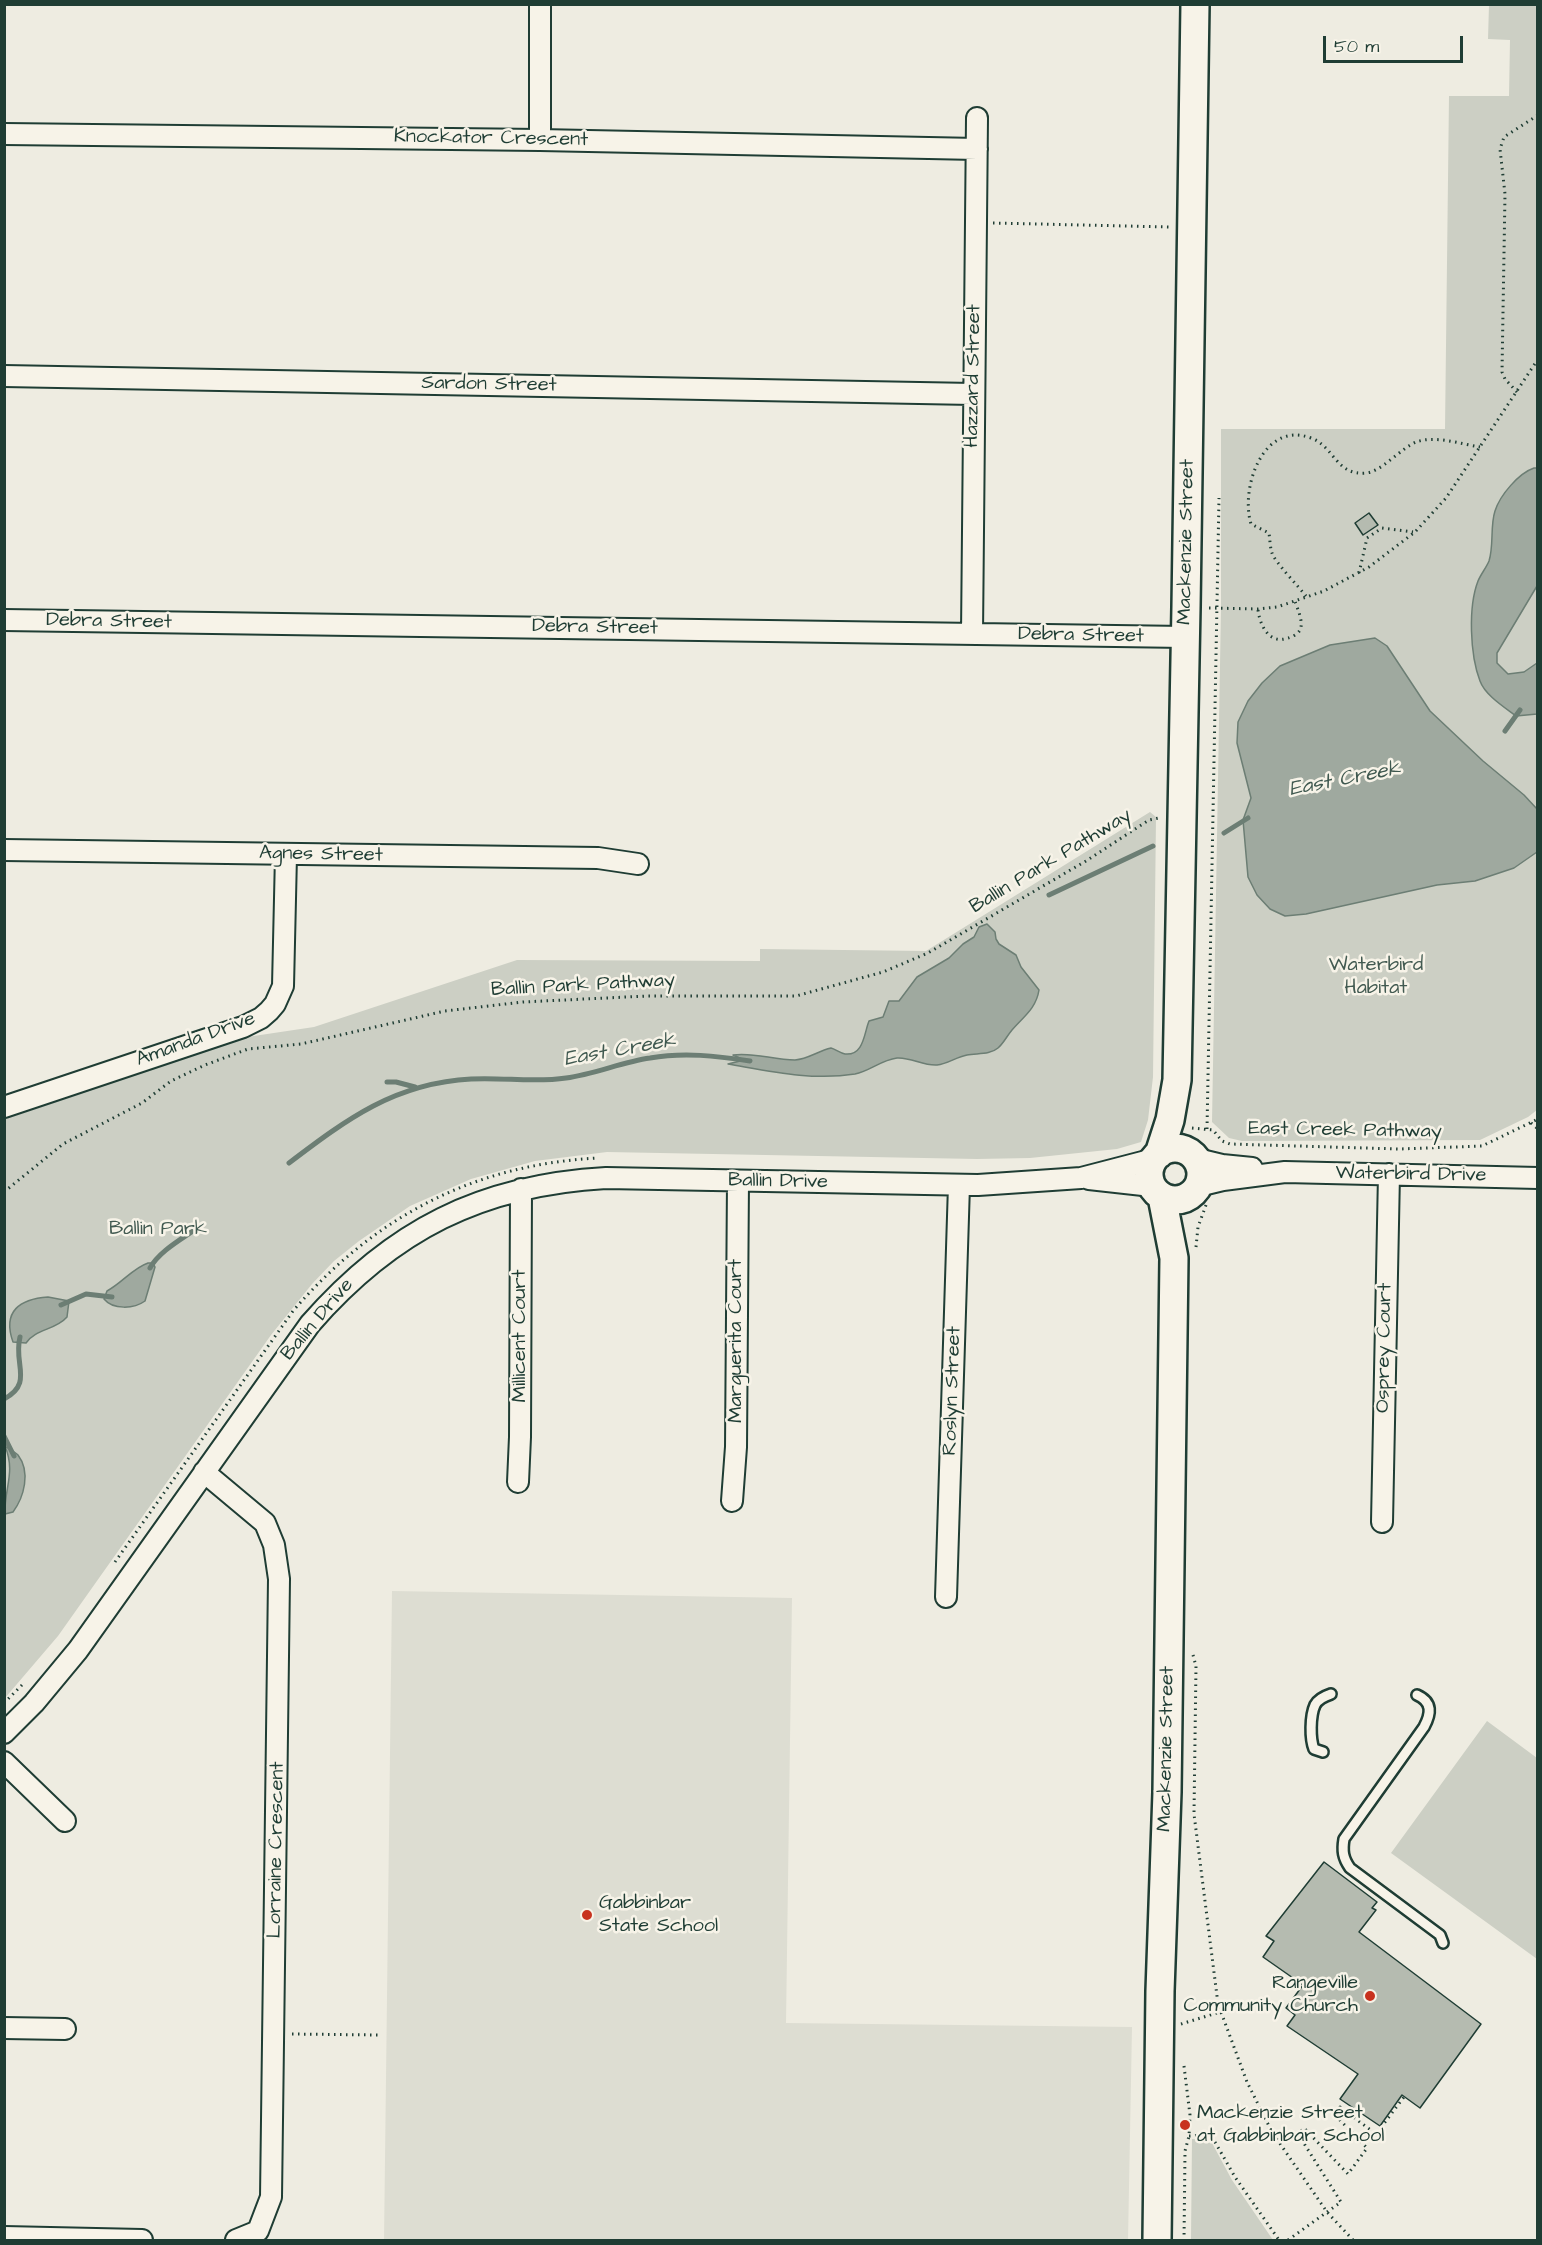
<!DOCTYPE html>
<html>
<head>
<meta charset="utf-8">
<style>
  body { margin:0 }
  #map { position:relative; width:1542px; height:2245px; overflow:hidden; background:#eeece1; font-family:"Architects Daughter",sans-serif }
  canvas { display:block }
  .frame { position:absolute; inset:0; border:6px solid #1f3d34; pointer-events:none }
  .scale { position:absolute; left:1323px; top:36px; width:140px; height:27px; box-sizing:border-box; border:3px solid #1f3d34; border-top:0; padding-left:8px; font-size:18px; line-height:21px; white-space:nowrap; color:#1f3d34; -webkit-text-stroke:4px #f7f3e8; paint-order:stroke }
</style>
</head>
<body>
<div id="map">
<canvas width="1542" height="2245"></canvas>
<div class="frame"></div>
<div class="scale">50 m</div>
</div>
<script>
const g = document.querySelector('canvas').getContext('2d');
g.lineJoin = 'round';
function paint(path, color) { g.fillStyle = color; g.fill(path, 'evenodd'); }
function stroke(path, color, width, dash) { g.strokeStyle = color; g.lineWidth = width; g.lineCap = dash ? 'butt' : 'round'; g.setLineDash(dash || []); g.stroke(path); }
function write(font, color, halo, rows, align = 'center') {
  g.font = font + ' "Architects Daughter",sans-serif'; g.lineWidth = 5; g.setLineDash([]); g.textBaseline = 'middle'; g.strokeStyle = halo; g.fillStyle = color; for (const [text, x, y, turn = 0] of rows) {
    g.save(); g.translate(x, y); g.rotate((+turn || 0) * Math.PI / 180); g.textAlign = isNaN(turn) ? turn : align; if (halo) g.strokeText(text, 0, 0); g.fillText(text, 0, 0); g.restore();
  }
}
const built = new Path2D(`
  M392 1591 792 1598 786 2023 1132 2027 1128 2240H384Z`);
const green = new Path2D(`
  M1489 5H1537V1110L1528 1117 1480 1140 1242 1141 1229 1138 1212 1122 1221 608V429H1445L1449 96H1509L1510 40 1488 39Z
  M1150 812 1156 817 1153 1077 1148 1120 1141 1142 1117 1149 1030 1158 977 1159 607 1152 535 1161 471 1179 410 1206 359 1241 334 1261 312 1284 271 1335 58 1636 5 1698V1119L247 1037 314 1027 517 960 760 961V949L926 951Z
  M1487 1721 1537 1758V1959L1391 1853Z
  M1192 2139H1207L1212 2143 1232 2180 1273 2240H1191Z`);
const water = new Path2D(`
  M1534 468H1538L1537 586 1497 653V663L1508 674 1524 672 1537 663V714L1516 716C1504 707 1485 695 1480 681 1470 655 1468 607 1478 581 1481 574 1486 568 1489 561 1494 545 1490 526 1495 511 1500 495 1519 473 1534 468Z
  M1375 638 1387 646 1430 711 1483 761 1524 795 1537 809V852L1514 868 1475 881 1437 885 1306 914 1285 916 1270 909 1257 895 1248 877 1243 820 1251 798 1237 743 1238 722 1248 701 1262 683 1280 666 1330 645Z
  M987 924 995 932 996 939 999 944 1016 955 1021 967 1039 990C1036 1009 1023 1017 1012 1030 1007 1036 1003 1044 998 1048 990 1055 977 1053 967 1055 956 1057 948 1064 937 1065 923 1066 911 1057 897 1058 881 1060 870 1071 855 1074 812 1081 769 1071 728 1064L744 1060 733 1055C754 1052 773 1060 795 1060 808 1059 818 1051 831 1048 835 1049 840 1053 845 1054 864 1056 864 1033 869 1021L883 1017 889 1001H899L917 977 949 958 963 944 974 937 979 927Z
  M148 1263H153L155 1267 145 1301C134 1309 113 1310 104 1299L107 1291C122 1283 133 1268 148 1263Z
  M48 1297 69 1301 67 1317C56 1330 35 1329 26 1343L13 1342C2 1311 20 1299 48 1297Z
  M5 1446C9 1449 15 1452 18 1455 31 1472 24 1497 13 1512L5 1514C4 1488 16 1473 5 1446Z`);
const stream = new Path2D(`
  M1505 731 1520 710
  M1224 833 1248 818
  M1049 895 1153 846
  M387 1082H396L415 1087
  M289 1163C347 1119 395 1083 471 1079 503 1077 534 1083 566 1078 595 1074 622 1062 650 1058 684 1052 717 1056 750 1061
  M150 1268C160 1250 184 1238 200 1226
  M61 1305 86 1294 112 1297
  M4 1399C34 1383 13 1364 20 1337
  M4 1436 14 1456`);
const building = new Path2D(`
  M1369 513 1378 525 1363 535 1355 523Z
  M1324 1862 1377 1902 1372 1908 1376 1910 1359 1932 1481 2024 1420 2108 1402 2095 1380 2126 1340 2099 1358 2074 1287 2026 1295 2015 1286 2008 1303 1985 1263 1957 1274 1941 1266 1936Z`);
const path = new Path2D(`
  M993 223 1170 227
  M1517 392 1505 379 1502 372 1505 194 1500 149 1504 137 1538 115
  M1359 573 1367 538 1382 528 1413 532
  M1306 596C1299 587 1274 561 1272 553 1270 547 1270 540 1269 533L1251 524C1240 488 1263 420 1311 438 1334 446 1336 476 1366 473 1381 472 1400 449 1416 442 1435 435 1461 444 1480 447
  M1209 608 1258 609 1277 607 1324 591 1369 567 1415 532 1446 498 1538 359
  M1258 610C1260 625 1269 645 1288 638 1292 637 1298 634 1300 630 1304 622 1297 608 1295 601
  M1531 1123 1538 1129
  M1192 1128 1213 1130 1222 1141 1230 1144 1399 1149 1482 1146 1538 1119
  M1207 1129 1219 498
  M4 1192 63 1144 142 1103 171 1081 205 1065 248 1049 301 1044 445 1011 523 1002 647 996H796L883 972 928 953 1086 861 1149 820 1159 818
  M1196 1247 1198 1227 1206 1205
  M115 1562 293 1311C374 1217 473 1165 597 1158
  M1193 1655 1196 1666 1194 1814 1218 2004 1247 2082 1272 2132 1327 2212 1353 2240
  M4 1703 22 1685
  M1181 2024 1220 2012
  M292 2034 378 2035
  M1184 2066 1190 2115 1189 2136 1185 2151 1184 2240
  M1189 2136 1211 2135 1235 2177 1279 2240
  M1288 2240 1341 2202 1298 2134 1304 2128 1348 2174 1367 2148 1334 2114 1340 2107 1376 2134 1404 2097`);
const service = new Path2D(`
  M1417 1695C1433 1702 1431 1714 1424 1727L1344 1839C1342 1851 1343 1858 1350 1868L1440 1935 1443 1943
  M1323 1752 1314 1749C1310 1739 1310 1716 1315 1705 1318 1699 1325 1696 1331 1694`);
const minor = new Path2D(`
  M4 134 540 140 977 149
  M540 140V4
  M4 376 973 394
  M4 620 1185 637
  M972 634 977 118
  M4 850 598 858 638 864
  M4 1107 243 1027 261 1018 269 1011 275 1004 283 986 286 855
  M1197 1159 1222 1165 1252 1168
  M1089 1179 1152 1186
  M1198 1186 1223 1180 1285 1172 1538 1178
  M204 1472 265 1523 274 1545 279 1579 271 2197 258 2231 236 2240
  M518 1482 520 1437 521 1189
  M732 1501 736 1447 738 1181
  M1382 1522 1389 1174
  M946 1597 959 1185
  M4 1733 34 1703 78 1650 310 1324C392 1230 481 1185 606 1178L978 1185 1081 1178 1154 1159
  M4 1762 65 1821
  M4 2028 65 2029
  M4 2237 142 2240`);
const secondary = new Path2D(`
  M1149 1174a26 26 0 1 1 52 0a26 26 0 1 1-52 0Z
  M1159 1154 1170 1120 1177 1080 1186 607 1195 4
  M1157 2240 1160 1991 1167 1792 1174 1258 1162 1197`);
const markers = [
  [587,1915,6,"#c8321e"],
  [1370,1996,6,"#c8321e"],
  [1185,2125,6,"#c8321e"]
];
const streetNames = [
  ["Knockator Crescent",491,139,1],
  ["Hazzard Street",974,376,-89],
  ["Sardon Street",489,385,1],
  ["Mackenzie Street",1187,542,-89],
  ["Debra Street",109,622,1],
  ["Debra Street",595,628,1],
  ["Debra Street",1081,636,1],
  ["Agnes Street",321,855,1],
  ["Ballin Park Pathway",1051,862,-31],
  ["Ballin Park Pathway",583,986,-3],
  ["Amanda Drive",196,1040,-20],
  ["East Creek Pathway",1345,1131,1],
  ["Waterbird Drive",1411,1175,1],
  ["Ballin Drive",778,1182,1],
  ["Ballin Drive",318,1320,-50],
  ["Millicent Court",521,1336,-90],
  ["Marguerita Court",737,1341,-90],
  ["Osprey Court",1385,1348,-89],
  ["Roslyn Street",953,1391,-88],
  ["Mackenzie Street",1167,1749,-89],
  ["Lorraine Crescent",277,1850,-89]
];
const parkNames = [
  ["Waterbird",1376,966],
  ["Habitat",1376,989],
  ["Ballin Park",158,1230]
];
const poiNames = [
  ["Gabbinbar",599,1904],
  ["State School",599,1927],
  ["Rangeville",1358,1984,"right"],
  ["Community Church",1358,2007,"right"],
  ["Mackenzie Street",1197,2114],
  ["at Gabbinbar School",1197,2137]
];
const waterNames = [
  ["East Creek",1345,780,-11],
  ["East Creek",620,1051,-10]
];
paint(built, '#ddddd2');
paint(green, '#cccfc4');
paint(water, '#9fa99f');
stroke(water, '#6c7e74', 1.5);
stroke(stream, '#6c7e74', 5);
paint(building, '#b5bbb0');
stroke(building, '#1f3d34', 1.5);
stroke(service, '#1f3d34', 14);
stroke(minor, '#1f3d34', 24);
stroke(secondary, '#1f3d34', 32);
stroke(path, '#1f3d34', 3, [1.5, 4.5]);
stroke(service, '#f7f3e8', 9);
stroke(minor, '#f7f3e8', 20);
stroke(secondary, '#f7f3e8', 27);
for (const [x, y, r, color] of markers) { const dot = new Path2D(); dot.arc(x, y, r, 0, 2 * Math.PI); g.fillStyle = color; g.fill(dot); stroke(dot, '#f7f3e8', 2); }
write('20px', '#1f3d34', '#f7f3e8', streetNames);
write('20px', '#425a51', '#f7f3e8', parkNames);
write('20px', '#1f3d34', '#f7f3e8', poiNames, 'left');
write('italic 21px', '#3f584f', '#f7f3e8', waterNames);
</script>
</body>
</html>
